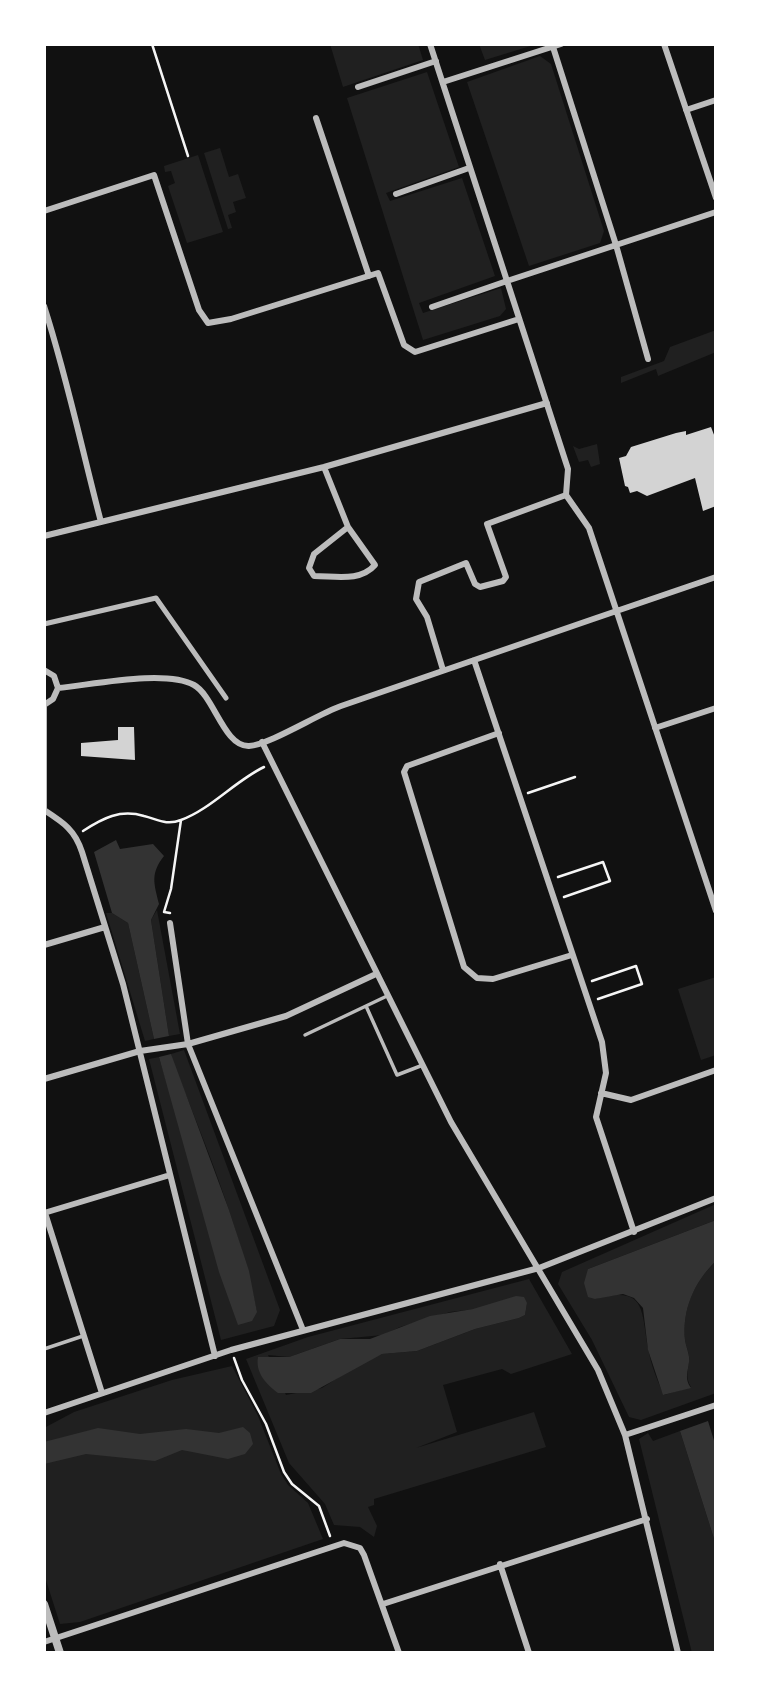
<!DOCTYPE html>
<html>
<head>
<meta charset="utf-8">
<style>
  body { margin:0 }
  #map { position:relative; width:760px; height:1697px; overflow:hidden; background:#111; font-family:"Crimson Pro",serif }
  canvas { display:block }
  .frame { position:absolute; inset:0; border:46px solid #fff; pointer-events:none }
</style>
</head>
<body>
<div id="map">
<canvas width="760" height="1697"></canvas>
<div class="frame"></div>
</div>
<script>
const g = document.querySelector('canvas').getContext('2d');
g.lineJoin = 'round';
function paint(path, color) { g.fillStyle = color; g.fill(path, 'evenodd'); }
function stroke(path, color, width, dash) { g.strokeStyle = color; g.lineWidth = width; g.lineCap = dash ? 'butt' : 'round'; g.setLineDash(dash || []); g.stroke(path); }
const green = new Path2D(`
  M330 44H418L423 60 343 87Z
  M479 44H537L485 60Z
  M540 56 551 64 604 231 600 243 529 266 467 82Z
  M427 72 459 167 386 193 390 201 462 178 495 276 419 303 423 313 501 288 506 309 500 316 423 340 347 98Z
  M220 148 229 177 238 174 246 198 233 202 236 212 228 215 232 228 228 229 204 153Z
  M198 155 223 232 187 243 168 186 175 183 171 171 165 172 164 166Z
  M716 330V352L658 376 656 369 621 383V377L664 361 670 347Z
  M597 444 600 464 591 467 588 460 579 462 573 446 579 449Z
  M157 910 180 1034 169 1036 151 920Z
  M106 913H112L128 923 154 1039 145 1041Z
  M716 977V1055L701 1060 678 989Z
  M184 1050 280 1310 274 1326 221 1340 149 1059 159 1057 185 1142 257 1312C239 1225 205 1143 172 1060L171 1054Z
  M716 1204V1220L588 1269 595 1299C646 1285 641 1309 648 1348 651 1365 657 1380 664 1395L691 1387C685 1377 688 1372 689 1361 690 1355 686 1347 685 1340 682 1309 694 1282 716 1261V1393L641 1420 629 1417 592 1340 558 1284 562 1272Z
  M529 1279 572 1354 511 1374 502 1369 443 1385 457 1432 416 1448 534 1412 546 1447 374 1499V1505L368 1507 377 1526 374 1537 360 1527 334 1525 325 1504 289 1463 246 1359 308 1337ZM527 1303 525 1315 519 1318 475 1329 417 1351 382 1354 362 1362 322 1388 286 1395 268 1355 289 1357 340 1339 383 1335 400 1327 450 1312Z
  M232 1366 258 1416 281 1474 288 1485 308 1503 323 1539 80 1622 60 1624 44 1574V1428L74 1412 172 1380Z
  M680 1431 716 1545V1653H692L639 1439 648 1433 653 1441Z`);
const water = new Path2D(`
  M116 840 120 849 153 844 164 856C150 874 154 883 159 904L151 920 169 1036 154 1039 128 923 112 913 94 852Z
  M171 1054 229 1210 249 1271 257 1312 252 1321 238 1325 219 1272 159 1057Z
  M716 1220V1261C694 1282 682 1310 685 1340 686 1347 690 1355 689 1362 688 1372 684 1378 691 1388L663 1395 648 1350 643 1308 634 1298 623 1294 595 1299 588 1297 584 1283 588 1269Z
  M516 1296 524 1297 527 1303 525 1315 519 1318 475 1329 417 1351 382 1354 311 1393H278C267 1385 255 1373 258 1357H289L340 1339H370L430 1316 473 1309Z
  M708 1421 716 1447V1545L680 1431Z
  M243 1427 250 1433 253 1444 245 1454 228 1459 182 1450 155 1461 86 1454 44 1464V1442L98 1428 140 1434 186 1429 219 1433Z`);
const building = new Path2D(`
  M711 427 716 440V506L703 511 695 478 647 496 637 491 630 493 628 487 625 486 619 458 626 456 631 447 676 433 686 431V435Z
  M118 727H134L135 760 81 756V743L118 740Z`);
const path = new Path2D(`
  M152 44 188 156
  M528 793 575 777
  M83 831C103 818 120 809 144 816 157 819 166 826 181 820 211 809 235 781 264 767
  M558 877 603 862 610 881 564 897
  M170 913 164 912 171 889 181 820
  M592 981 636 966 642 984 598 999
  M234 1358 242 1380 266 1424 284 1472 292 1484 319 1506 330 1536`);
const service = new Path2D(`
  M366 1006 397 1075 423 1065
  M305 1035 387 996
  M44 1349 83 1336`);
const pedestrian = new Path2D(`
  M44 624 156 598 226 698`);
const minor = new Path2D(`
  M430 44 507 281 432 307
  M664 44 716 198
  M553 47 616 245 648 359
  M443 82 561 44
  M358 87 436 61
  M686 110 716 100
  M316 118 369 276
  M396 194 469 168
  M44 211 154 175 199 310 208 323 231 319 378 273 404 345 415 352 519 319
  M716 212 507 281 568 469 566 495 589 528 716 911
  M44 306C67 377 82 450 101 522
  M324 467 348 527 375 565C360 582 336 576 314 576L309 568 314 554 348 527
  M44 536 324 467 547 403
  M474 660 602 1042 606 1073 596 1117 634 1232
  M44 670 54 676 58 688 53 699 44 705
  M443 670 427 617 416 599 419 582 466 563 475 584 480 587 503 581 506 577 487 524 566 495
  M58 688C91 685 165 669 194 685 214 696 224 747 249 746 269 745 318 714 341 706 466 662 591 620 716 577
  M44 705V810
  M655 728 716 708
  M499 733 407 766 404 772 464 967 477 978 493 979 572 955
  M262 742 451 1122 598 1370 625 1435 678 1653
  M44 810C64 823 75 830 82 852L123 984 215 1356
  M170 923 188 1044 303 1330
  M44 945 105 927
  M44 1079 140 1051 188 1044 286 1016 376 974
  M601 1093 631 1100 716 1070
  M44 1213 170 1175
  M45 1213 102 1393
  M44 1413 231 1350 539 1268 716 1198
  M625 1435 716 1405
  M500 1564 529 1653
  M383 1604 647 1519
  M44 1642 344 1543 360 1548 364 1555 399 1653`);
const tertiary = new Path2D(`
  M44 1604 60 1653`);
paint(green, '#202020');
paint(water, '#333');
paint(building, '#d3d3d3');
stroke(path, '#f5f5f5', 2.5);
stroke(service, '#bcbcbc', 3.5);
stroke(pedestrian, '#bcbcbc', 5);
stroke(minor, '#bcbcbc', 6);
stroke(tertiary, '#bcbcbc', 8);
</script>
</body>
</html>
